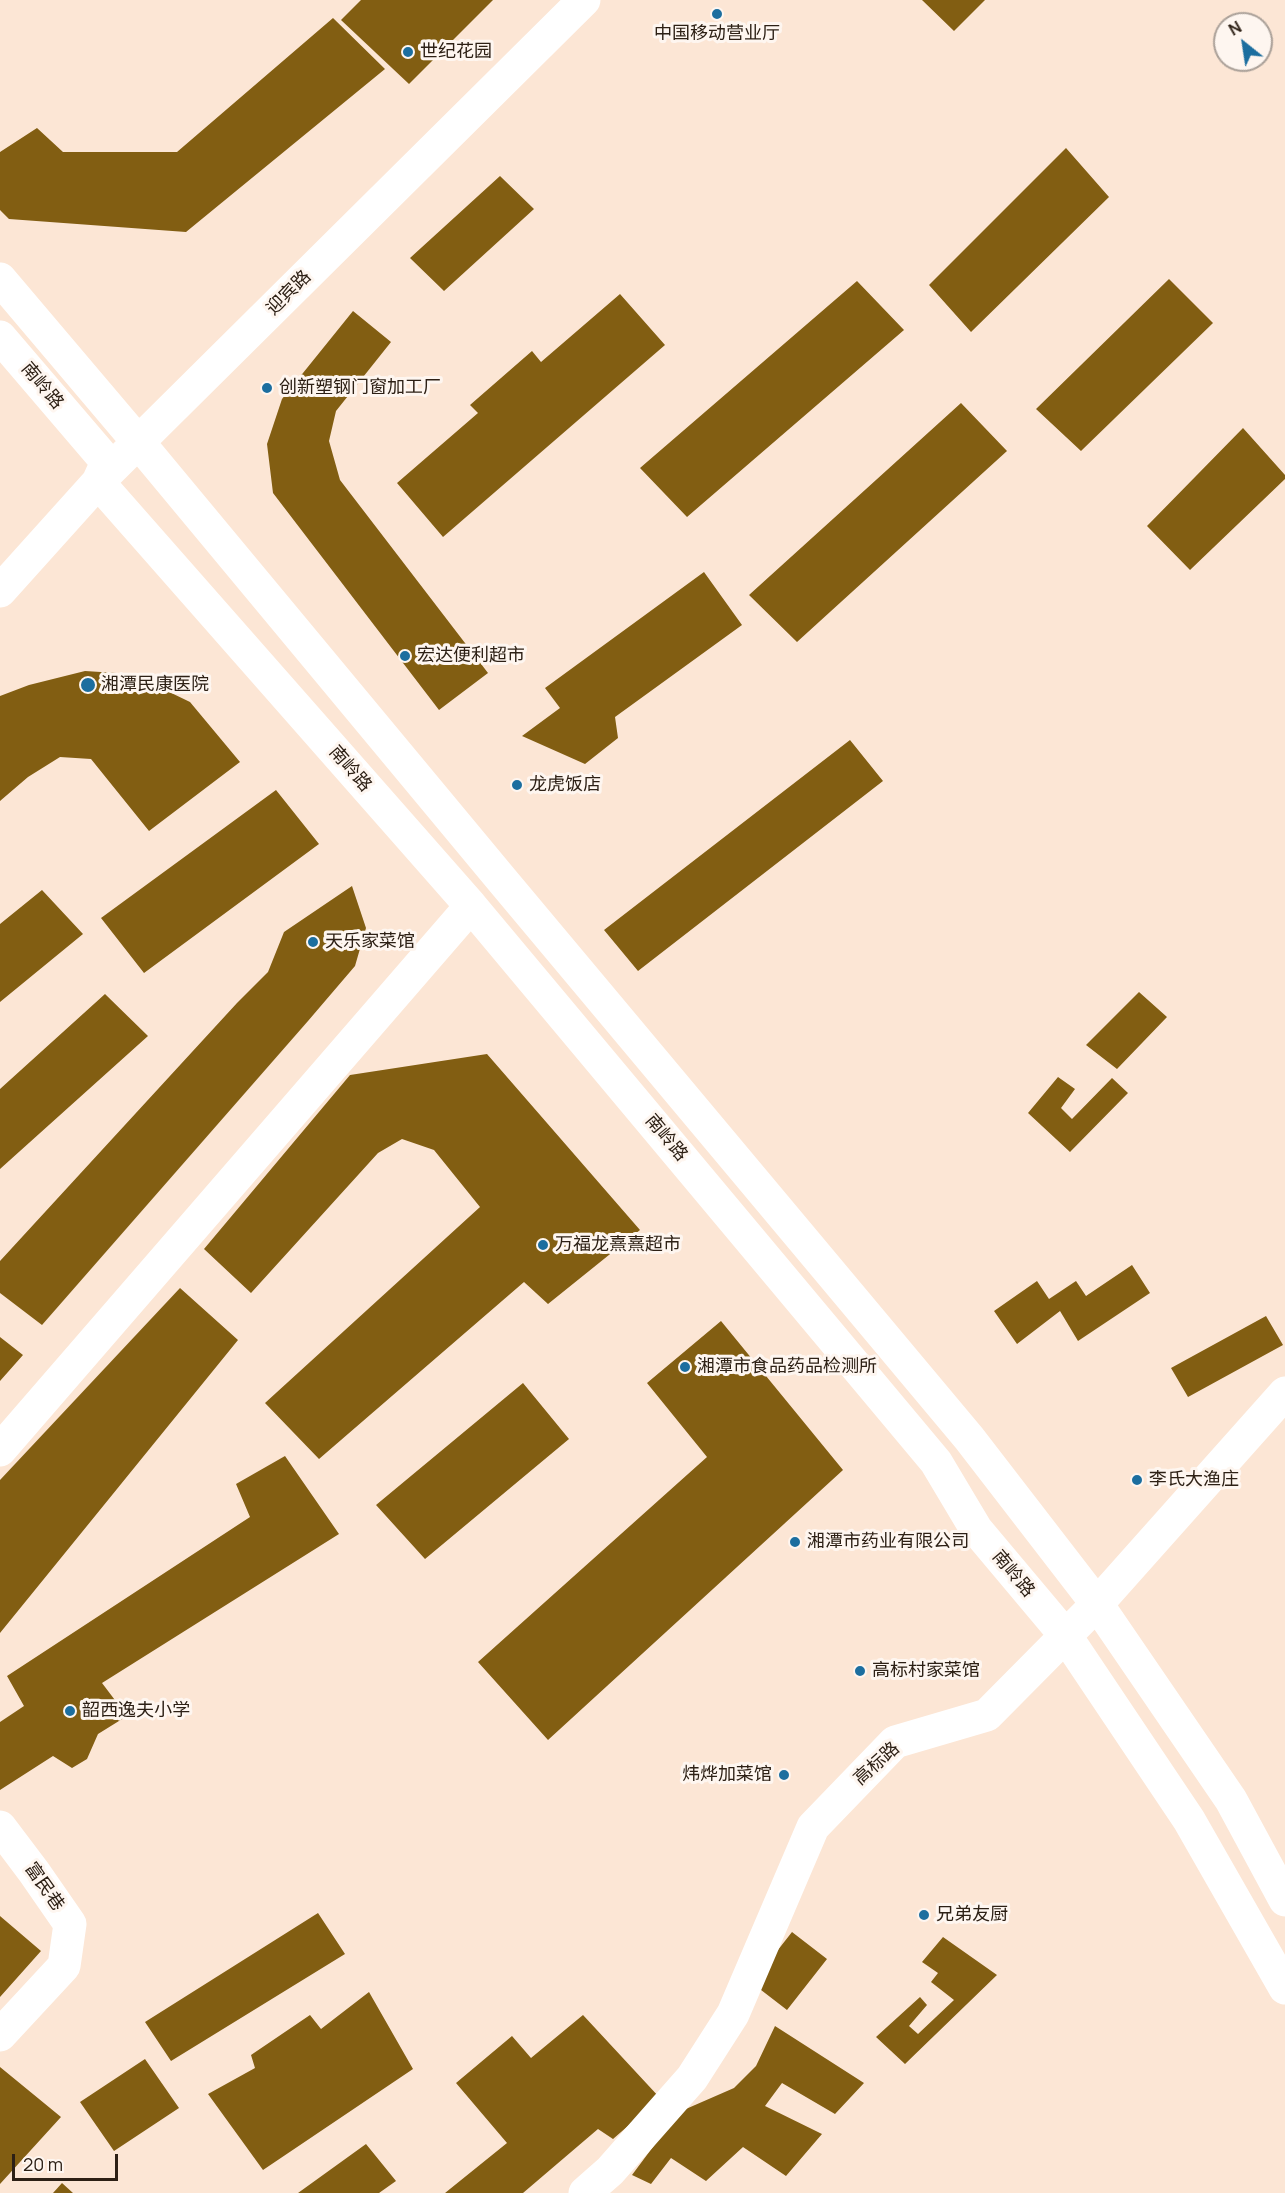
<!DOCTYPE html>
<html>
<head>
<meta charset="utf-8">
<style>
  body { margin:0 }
  #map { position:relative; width:1285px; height:2193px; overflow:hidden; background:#fce6d5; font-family:Manrope,sans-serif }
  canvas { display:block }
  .north { position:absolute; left:1213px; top:12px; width:60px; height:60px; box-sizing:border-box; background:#fef6f0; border:2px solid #aaa098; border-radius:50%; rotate:330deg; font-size:16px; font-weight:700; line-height:24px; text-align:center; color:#2d2015 }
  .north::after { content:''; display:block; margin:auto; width:21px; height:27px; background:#1c6e9f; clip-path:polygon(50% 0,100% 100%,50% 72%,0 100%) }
  .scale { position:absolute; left:12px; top:2154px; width:106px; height:27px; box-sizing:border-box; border:3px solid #2d2015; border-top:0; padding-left:8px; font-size:18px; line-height:21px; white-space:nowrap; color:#2d2015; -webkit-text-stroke:4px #fef6f0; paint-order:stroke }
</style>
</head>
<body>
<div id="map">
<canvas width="1285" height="2193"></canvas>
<div class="north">N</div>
<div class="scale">20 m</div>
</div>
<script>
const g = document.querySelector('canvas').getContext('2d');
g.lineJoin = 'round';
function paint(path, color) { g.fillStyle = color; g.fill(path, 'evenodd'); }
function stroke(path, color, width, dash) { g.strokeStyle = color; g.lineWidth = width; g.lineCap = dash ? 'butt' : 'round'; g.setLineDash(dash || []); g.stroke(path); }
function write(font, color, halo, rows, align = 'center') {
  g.font = font + ' Manrope,"Noto Sans SC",sans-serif'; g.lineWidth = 6; g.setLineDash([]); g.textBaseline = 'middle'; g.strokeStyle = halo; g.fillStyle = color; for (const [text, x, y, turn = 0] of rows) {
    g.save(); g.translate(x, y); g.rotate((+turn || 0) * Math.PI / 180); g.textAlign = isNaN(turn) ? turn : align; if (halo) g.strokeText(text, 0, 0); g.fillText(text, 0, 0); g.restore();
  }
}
const building = new Path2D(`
  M361 0H493L409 84 341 20Z
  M922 0H985L954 31Z
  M333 18 385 69 186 232 9 219 0 210V152L37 128 63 152H177Z
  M1066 148 1109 197 971 332 929 285Z
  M500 176 534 209 444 291 410 258Z
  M1169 279 1213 323 1081 451 1036 409Z
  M857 281 904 330 687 517 640 468Z
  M620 294 665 345 443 537 397 483 478 413 470 405 532 351 541 362Z
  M353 311 391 342 336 411 329 441 340 480 488 673 439 710 273 493 267 444 282 399Z
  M961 403 1007 451 797 642 749 595Z
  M1243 428 1285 475V479L1190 570 1147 526Z
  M704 572 742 625 615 717 618 738 585 764 522 736 560 708 545 688Z
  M85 671 132 674 190 702 240 762 149 831 91 759 60 757 28 777 0 801V696L29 685Z
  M850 740 883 781 638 971 604 930Z
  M276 790 319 844 144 973 101 918Z
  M352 886 366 928 355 966 308 1021 42 1325 0 1293V1261L237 1003 268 972 284 932Z
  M42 890 83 934 0 1002V924Z
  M1139 992 1167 1017 1117 1069 1086 1045Z
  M105 994 148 1036 0 1169V1089Z
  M487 1054 640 1230 548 1304 524 1282 319 1459 265 1403 480 1207 434 1150 402 1139 378 1153 251 1293 204 1249 350 1075Z
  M1058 1077 1075 1089 1061 1108 1072 1119 1112 1078 1128 1093 1070 1152 1028 1113Z
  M1132 1265 1150 1293 1078 1341 1060 1311 1017 1344 994 1311 1037 1281 1049 1299 1076 1281 1086 1296Z
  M180 1288 238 1340 0 1633V1480Z
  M1266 1316 1283 1345 1188 1397 1171 1368Z
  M721 1321 843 1470 548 1740 478 1662 707 1457 647 1383Z
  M0 1337 23 1355 0 1381Z
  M523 1383 569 1439 425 1559 376 1505Z
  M285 1456 339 1534 102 1683 127 1716 98 1734 87 1759 72 1768 53 1756 0 1790V1722L24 1706 7 1676 250 1517 236 1484Z
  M318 1913 345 1954 171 2061 145 2022Z
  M0 1916 41 1951 0 1997Z
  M792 1932 827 1959 787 2010 752 1983Z
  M943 1937 997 1975 905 2064 876 2037 920 1997 927 2005 909 2026 918 2034 954 2000 931 1982 938 1973 922 1962Z
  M369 1992 413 2069 263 2170 208 2094 255 2068 251 2055 310 2015 321 2029Z
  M583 2015 660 2098 613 2139 598 2129 523 2193H445L507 2143 456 2083 512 2036 531 2058Z
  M775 2026 864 2083 835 2114 782 2083 765 2106 822 2134 786 2176 743 2147 706 2181 671 2158 651 2184 632 2175 679 2112 734 2088 756 2066Z
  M145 2059 179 2108 114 2151 80 2102Z
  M0 2067 61 2117 0 2184Z
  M366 2144 396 2181 379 2193H298Z
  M62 2183 73 2193H53Z`);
const minor = new Path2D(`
  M0 279 139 443 502 880 969 1438 1097 1604 1231 1800 1285 1900
  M0 337 107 462 98 482 471 906 936 1462 976 1529 1065 1635 1189 1820 1285 1988
  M0 591 98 482 584 0
  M0 1450 471 906
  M0 1827 34 1872 70 1924 64 1966 0 2035
  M585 2193 610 2171 692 2078 733 2014 813 1827 895 1742 987 1715 1097 1604 1285 1393`);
const markers = [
  [717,14,6,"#1c6e9f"],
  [408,52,6,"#1c6e9f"],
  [267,388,6,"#1c6e9f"],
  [405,656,6,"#1c6e9f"],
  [88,685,8,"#1c6e9f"],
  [517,785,6,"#1c6e9f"],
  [313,942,6,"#1c6e9f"],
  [543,1245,6,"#1c6e9f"],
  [685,1367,6,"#1c6e9f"],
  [1137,1480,6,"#1c6e9f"],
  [795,1542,6,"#1c6e9f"],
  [860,1671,6,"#1c6e9f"],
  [70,1711,6,"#1c6e9f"],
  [784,1775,6,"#1c6e9f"],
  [924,1915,6,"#1c6e9f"]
];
const poiNames = [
  ["中国移动营业厅",717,34,"center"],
  ["世纪花园",420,52],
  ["创新塑钢门窗加工厂",279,388],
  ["宏达便利超市",417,656],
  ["湘潭民康医院",101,685],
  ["龙虎饭店",529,785],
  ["天乐家菜馆",325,942],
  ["万福龙熹熹超市",555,1245],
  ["湘潭市食品药品检测所",697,1367],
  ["李氏大渔庄",1149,1480],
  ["湘潭市药业有限公司",807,1542],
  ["高标村家菜馆",872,1671],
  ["韶西逸夫小学",82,1711],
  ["炜烨加菜馆",772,1775,"right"],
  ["兄弟友厨",936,1915]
];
const streetNames = [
  ["迎宾路",289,293,-45],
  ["南岭路",42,386,50],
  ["南岭路",350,769,49],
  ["南岭路",666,1138,50],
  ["南岭路",1013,1574,50],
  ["高标路",877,1764,-42],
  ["富民巷",44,1887,55]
];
paint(building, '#825e12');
stroke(minor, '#fff', 33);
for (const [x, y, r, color] of markers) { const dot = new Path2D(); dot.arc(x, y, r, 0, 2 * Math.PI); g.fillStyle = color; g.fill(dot); stroke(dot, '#fef6f0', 2); }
write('18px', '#2d2015', '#fef6f0', poiNames, 'left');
write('18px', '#2d2015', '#fef6f0', streetNames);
</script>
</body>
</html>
